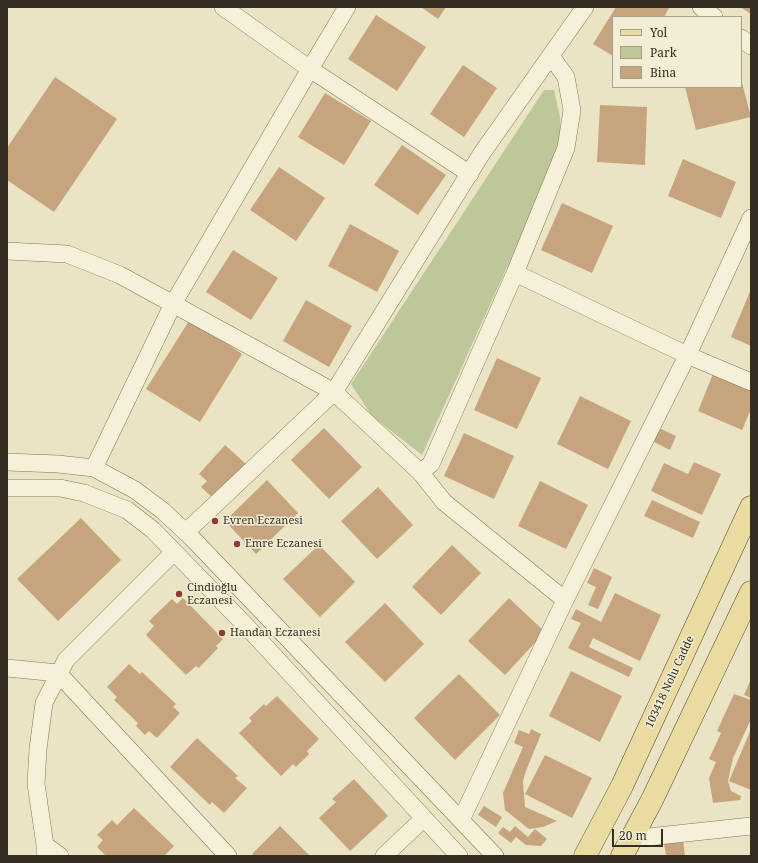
<!DOCTYPE html>
<html>
<head>
<meta charset="utf-8">
<style>
  body { margin:0 }
  #map { position:relative; width:758px; height:863px; overflow:hidden; background:#eae4c5; font-family:"Noto Serif",serif }
  canvas { display:block }
  .frame { position:absolute; inset:0; border:8px solid #352d1f; pointer-events:none }
  .legend { position:absolute; left:612px; top:16px; width:130px; height:72px; box-sizing:border-box; background:#f2edd4; border:1px solid #a6a08c; margin:0; padding:5px 7px; list-style:none; font-size:12px; color:#352d1f }
  .legend li { display:flex; align-items:center; gap:8px; height:20px }
  .legend b { width:20px; border:1px solid #a6a08c }
  .scale { position:absolute; left:612px; top:829px; width:51px; height:18px; box-sizing:border-box; border:2px solid #352d1f; border-top:0; padding-left:5px; font-size:12px; line-height:14px; white-space:nowrap; color:#352d1f; -webkit-text-stroke:3px #f2edd4; paint-order:stroke }
</style>
</head>
<body>
<div id="map">
<canvas width="758" height="863"></canvas>
<div class="frame"></div>
<ul class="legend">
<li><b style="height:5px;background:#eadca0"></b>Yol</li>
<li><b style="height:11px;background:#bdc79a"></b>Park</li>
<li><b style="height:11px;background:#c5a47e"></b>Bina</li>
</ul>
<div class="scale">20 m</div>
</div>
<script>
const g = document.querySelector('canvas').getContext('2d');
g.lineJoin = 'round';
function paint(path, color) { g.fillStyle = color; g.fill(path, 'evenodd'); }
function stroke(path, color, width, dash) { g.strokeStyle = color; g.lineWidth = width; g.lineCap = dash ? 'butt' : 'round'; g.setLineDash(dash || []); g.stroke(path); }
function write(font, color, halo, rows, align = 'center') {
  g.font = font + ' "Noto Serif",serif'; g.lineWidth = 3; g.setLineDash([]); g.textBaseline = 'middle'; g.strokeStyle = halo; g.fillStyle = color; for (const [text, x, y, turn = 0] of rows) {
    g.save(); g.translate(x, y); g.rotate((+turn || 0) * Math.PI / 180); g.textAlign = isNaN(turn) ? turn : align; if (halo) g.strokeText(text, 0, 0); g.fillText(text, 0, 0); g.restore();
  }
}
const green = new Path2D(`
  M544 90H554L560 117V150L422 455 371 415 351 384Z`);
const building = new Path2D(`
  M421 7H446L438 19Z
  M616 7H667L669 8 664 17H613V56L593 44Z
  M740 7H751V14Z
  M376 15 426 47 397 91 348 59Z
  M463 65 497 88 464 137 430 114Z
  M55 77 117 119 54 212 7 180V148Z
  M741 79 751 117 696 130 685 87H741Z
  M325 93 371 121 344 165 298 137Z
  M600 105 647 107 645 165 597 162Z
  M402 145 446 175 418 215 374 185Z
  M683 159 736 182 721 218 668 196Z
  M279 167 325 198 296 241 250 210Z
  M562 203 613 226 592 273 541 250Z
  M350 224 399 251 377 292 328 266Z
  M233 250 278 278 251 320 206 292Z
  M751 289V346L731 337Z
  M306 300 352 326 329 367 283 341Z
  M189 321 225 342 242 354 200 422 146 389Z
  M497 358 541 378 517 429 474 410Z
  M715 369 751 384V409L742 430 698 411Z
  M580 396 631 421 608 469 557 444Z
  M324 428 362 467 329 499 291 460Z
  M659 428 676 436 670 450 652 441Z
  M464 433 514 456 494 499 444 476Z
  M225 445 246 464 214 499 201 487 207 481 199 474Z
  M694 462 721 474 702 515 651 491 664 463 688 474Z
  M267 480 298 513 256 554 225 521Z
  M540 481 588 505 566 549 518 526Z
  M378 487 413 525 377 559 341 521Z
  M652 500 700 522 693 538 644 516Z
  M81 518 121 560 58 621 17 579Z
  M319 545 355 582 320 617 283 579Z
  M452 545 481 573 441 615 412 587Z
  M594 568 612 577 598 609 588 605 596 587 587 583Z
  M615 593 661 615 640 661 593 638 589 647 633 668 629 677 568 648 581 623 571 619 576 609 601 622Z
  M183 598 223 639 216 646 218 648 199 668 196 666 186 675 146 635 154 626 149 621 172 599 177 604Z
  M509 598 545 632 505 675 468 641Z
  M385 603 424 644 385 682 345 642Z
  M129 664 140 674 142 672 176 704 173 707 180 713 157 738 149 731 145 735 136 726 138 723 114 700 117 697 107 687Z
  M571 671 622 696 600 742 549 716Z
  M459 674 500 715 455 760 414 718Z
  M751 679V698L744 695Z
  M734 694 751 700V719L733 758 728 781 731 791 741 796 740 800 713 803 709 778 716 762 709 759 721 733 717 731Z
  M277 696 319 739 307 751 309 754 296 767 293 764 281 776 239 733 252 721 249 718 264 704 266 706Z
  M531 729 541 734 526 771 523 781 525 807 557 821 543 827 529 829 505 810 503 793 523 747 514 743 519 730 529 734Z
  M751 729V790L729 781Z
  M197 738 238 776 235 778 247 788 224 813 212 802 210 805 170 767Z
  M545 755 592 778 572 818 525 794Z
  M354 779 388 816 350 851 319 818 336 802 332 799Z
  M484 806 502 817 496 827 478 815Z
  M134 808 174 846 164 856H106L97 847 103 840 97 835 112 820 117 825Z
  M280 826 310 856H254L252 854Z
  M515 826 528 837 535 829 547 839 541 846 526 845 516 837 511 843 498 833 503 827 510 832Z
  M683 840 685 856H666L664 843Z`);
const minor = new Path2D(`
  M223 7 310 69 470 174
  M701 7 714 17
  M741 38 751 46
  M7 251 67 254 120 275 334 392 420 472 444 502 565 600
  M515 273 687 355 751 382
  M7 462 58 464 94 468 135 490 163 511 192 538 495 856
  M94 468 173 304 310 69 347 7
  M420 472 431 464 515 273 566 148 572 110 566 77 551 56
  M7 488H60L84 493 127 510 153 530 249 629 459 856
  M186 532 334 392 482 153 585 7
  M7 668 58 673 228 856
  M461 820 565 600 690 350 751 218
  M630 839 751 826
  M45 845 60 856
  M45 856V845L36 784 38 749 44 703 66 660 174 552
  M384 856 424 818`);
const major = new Path2D(`
  M585 856 622 786 751 507
  M622 856 652 800 751 592`);
const markers = [
  [215,521,4,"#8e3c32"],
  [237,544,4,"#8e3c32"],
  [179,594,4,"#8e3c32"],
  [222,633,4,"#8e3c32"]
];
const poiNames = [
  ["Evren Eczanesi",223,521],
  ["Emre Eczanesi",245,544],
  ["Cindioğlu",187,588],
  ["Eczanesi",187,601],
  ["Handan Eczanesi",230,633]
];
const streetNames = [
  ["103418 Nolu Cadde",670,682,-65]
];
paint(green, '#bdc79a');
paint(building, '#c5a47e');
stroke(minor, '#84765d', 18);
stroke(major, '#524431', 23);
stroke(minor, '#f6f0d8', 17);
stroke(major, '#eadca0', 22);
for (const [x, y, r, color] of markers) { const dot = new Path2D(); dot.arc(x, y, r, 0, 2 * Math.PI); g.fillStyle = color; g.fill(dot); stroke(dot, '#f2edd4', 1.5); }
write('11px', '#352d1f', '#f2edd4', poiNames, 'left');
write('11px', '#352d1f', '#f2edd4', streetNames);
</script>
</body>
</html>
